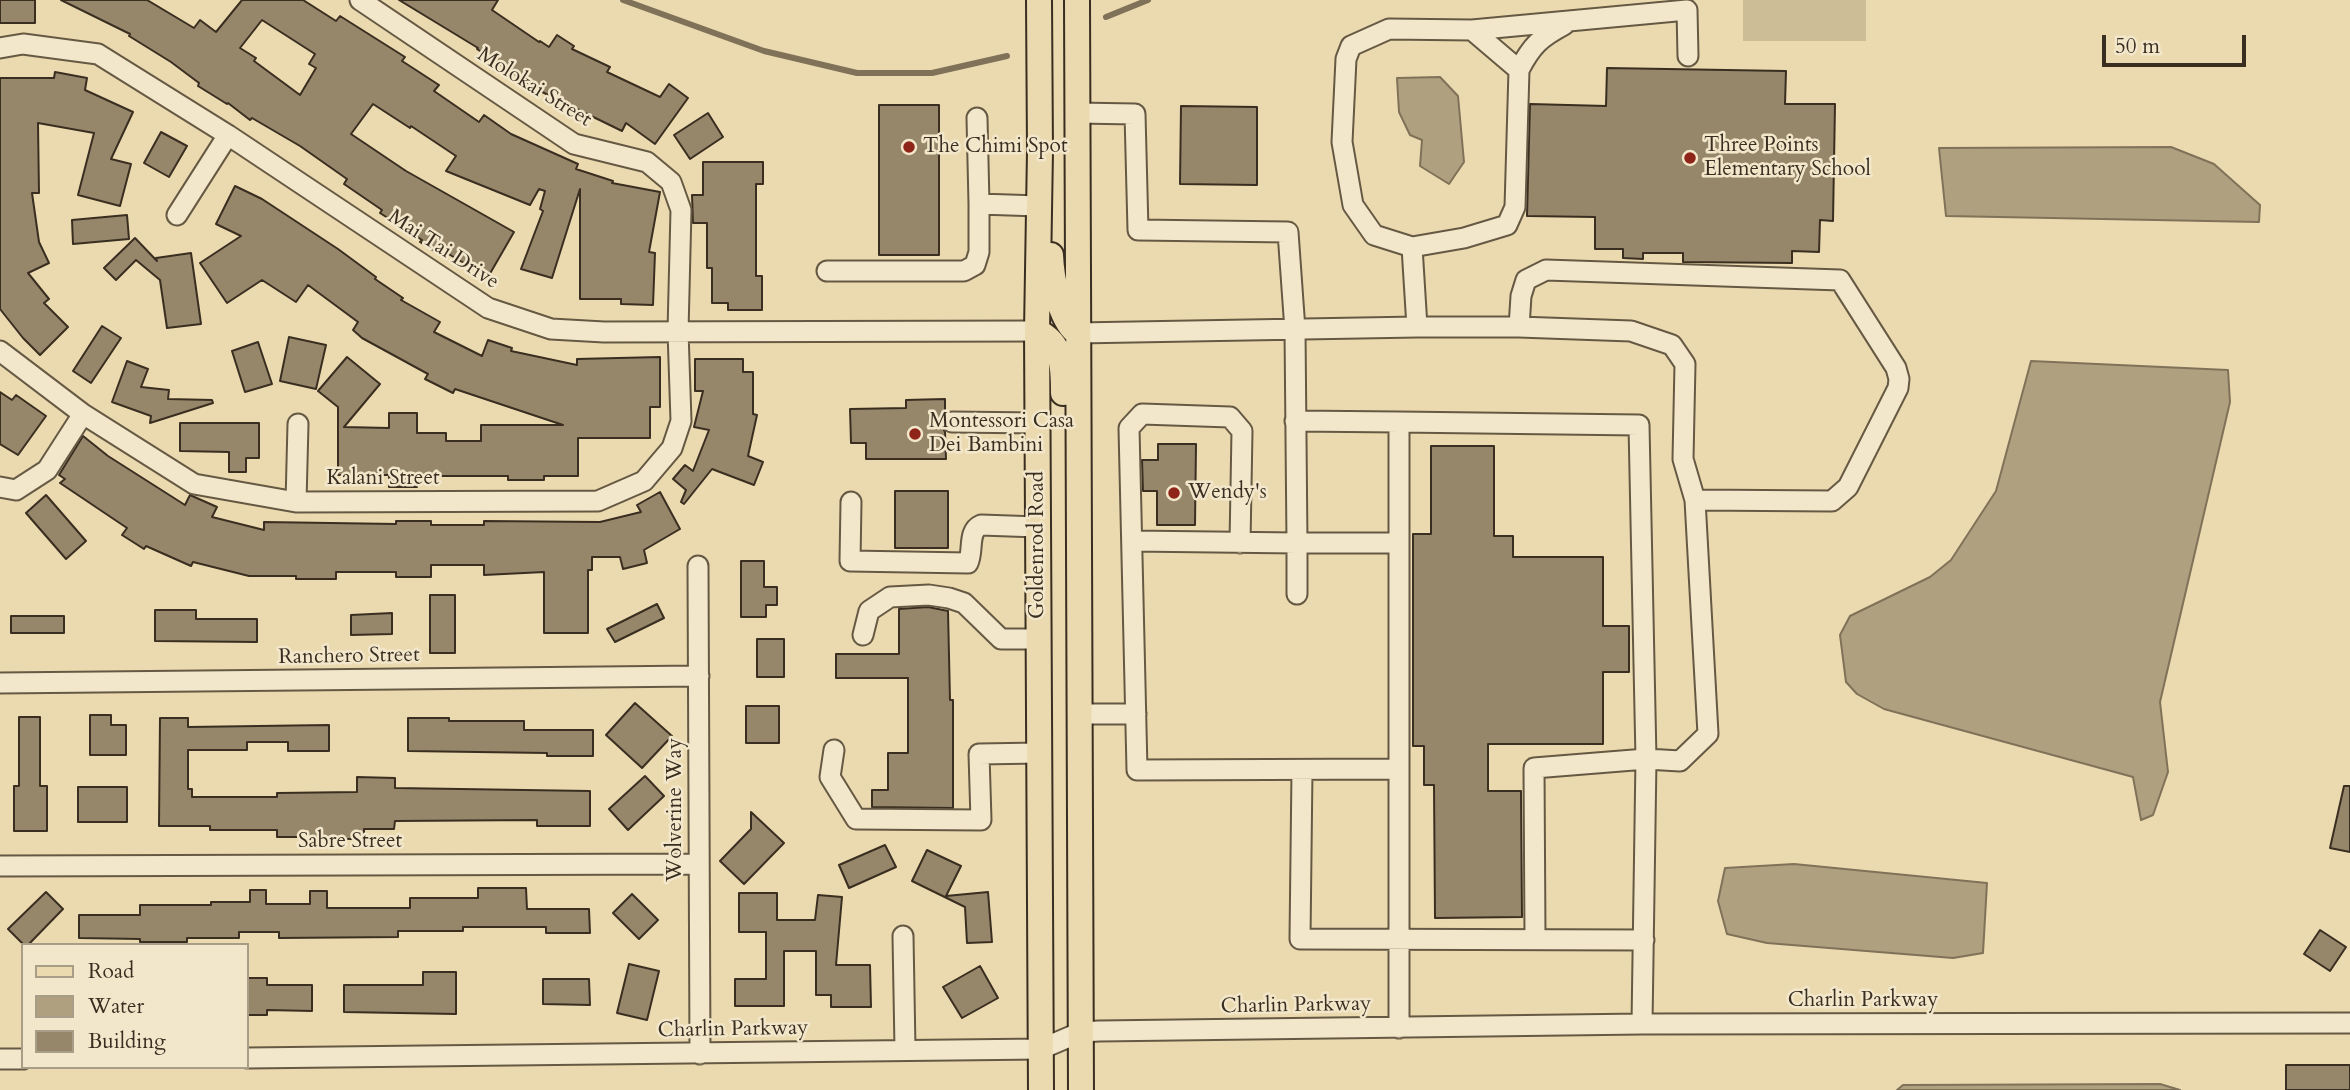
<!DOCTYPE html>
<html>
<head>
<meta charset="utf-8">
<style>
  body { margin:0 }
  #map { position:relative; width:2350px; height:1090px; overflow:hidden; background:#ebdaaf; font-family:Cardo,serif }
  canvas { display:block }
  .legend { position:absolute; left:21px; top:943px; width:228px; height:126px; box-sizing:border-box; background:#f2e7cb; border:2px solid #a89d87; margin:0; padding:9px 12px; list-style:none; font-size:21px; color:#3a2e21 }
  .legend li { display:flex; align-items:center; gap:14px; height:35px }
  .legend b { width:35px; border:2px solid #a89d87 }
  .scale { position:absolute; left:2102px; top:35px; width:144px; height:32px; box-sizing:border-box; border:4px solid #3a2e21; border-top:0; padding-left:9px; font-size:21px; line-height:24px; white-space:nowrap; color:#3a2e21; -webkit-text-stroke:5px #f2e7cb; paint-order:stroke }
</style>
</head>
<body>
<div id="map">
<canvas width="2350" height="1090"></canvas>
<ul class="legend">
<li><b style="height:9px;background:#ebdaaf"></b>Road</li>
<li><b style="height:19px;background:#afa07f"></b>Water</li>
<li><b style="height:19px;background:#96876b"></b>Building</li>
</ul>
<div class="scale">50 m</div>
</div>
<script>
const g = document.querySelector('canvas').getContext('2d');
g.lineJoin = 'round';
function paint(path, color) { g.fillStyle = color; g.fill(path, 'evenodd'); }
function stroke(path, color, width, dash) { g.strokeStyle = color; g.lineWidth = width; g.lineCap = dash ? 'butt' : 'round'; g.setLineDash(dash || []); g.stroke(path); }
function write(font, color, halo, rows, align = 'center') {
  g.font = font + ' Cardo,serif'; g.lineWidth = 5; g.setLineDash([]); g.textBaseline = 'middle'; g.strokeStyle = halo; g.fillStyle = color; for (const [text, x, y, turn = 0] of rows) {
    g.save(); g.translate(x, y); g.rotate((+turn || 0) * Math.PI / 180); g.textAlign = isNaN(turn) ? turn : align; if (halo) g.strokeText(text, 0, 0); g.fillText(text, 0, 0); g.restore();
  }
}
const green = new Path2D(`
  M1743 0H1866V41H1743Z`);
const water = new Path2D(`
  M1440 77 1458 96 1464 162 1449 184 1420 166 1422 140 1410 135 1399 112 1397 78Z
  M2171 147 2214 164 2260 205 2259 222 1946 216 1939 148Z
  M2031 361 2228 370 2230 402 2160 702 2168 772 2153 815 2141 820 2133 777 1884 709 1857 694 1846 682 1840 635 1850 616 1930 577 1951 560 1996 491Z
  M1794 864 1987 883 1983 953 1953 958 1767 943 1727 934 1718 901 1725 868Z
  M2160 1084 2180 1090H1897L1903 1085Z`);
const stream = new Path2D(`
  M623 0 764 51 857 73H932L1007 56
  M1106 17 1148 0`);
const building = new Path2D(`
  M0 0H35V23H0Z
  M61 0H147L194 28 200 20 216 32 242 0H303L336 21 340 16 405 57 402 61 439 85 434 91 479 122 484 115 511 134 578 164 576 169 613 181 612 183 660 192 649 252 655 253 653 305 621 304V299H580V189L552 278 521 269 543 211 540 209 545 191 539 189 530 205 446 171 456 156 411 126 410 128 373 104 351 134 406 171 514 232 488 277 445 252 442 256 420 242 422 240 380 213 382 210 344 184 347 179 300 146 252 118 250 120 228 103 227 104 198 86 199 83 171 62 129 36 130 34ZM262 20 315 54 309 64 316 68 300 95 254 61 256 58 240 48Z
  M399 0H498L492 10 539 42 540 41 549 47 557 35 574 46 572 49 610 67 607 72 660 97 669 84 688 98 655 144 626 123 622 131 538 90 477 49 478 48Z
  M1607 68 1786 71 1785 104H1835L1833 221 1820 220 1819 252 1792 251V263L1683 262V253H1643V259L1623 258V249H1595V217L1527 216 1530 104 1606 106Z
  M55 72 87 78 85 90 133 112 111 159 131 164 120 206 78 195 94 133 38 123 39 193H32L39 242 49 263 28 273 49 299 44 303 68 327 40 355 23 338 0 309V78H54Z
  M879 105H939V255H879Z
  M1181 106 1257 107V185L1180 184Z
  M708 113 723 137 690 159 674 135Z
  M161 132 187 146 169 177 144 163Z
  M703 162H763V184H756V276H762V310H728V303H712V268H707V223H693L692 195H703Z
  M235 186 262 199 338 249 376 277 375 279 403 298 401 300 440 322 434 332 482 356 488 340 512 348 511 351 577 365V359L660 357V407H650V438H578V476H544V480H508V476H417V487H389V475H338V407L318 391 347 357 380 384 344 427 389 428V413H417V433H446V441H481V425H563L455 389 453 393 425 379 428 374 362 338 353 330 358 322 308 285 296 302 262 280 227 303 200 263 241 236 216 224Z
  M127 215 129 239 73 244 72 220Z
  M135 238 157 261 156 258 191 253 201 324 167 328 160 280 136 260 116 280 104 268Z
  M102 326 121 338 91 383 73 371Z
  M289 337 326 345 316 389 280 381Z
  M258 342 272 384 245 392 232 351Z
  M695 359H743V372H753V414L757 415 748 456 763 462 754 485 712 469 684 504 681 502 686 490 673 479 685 465 693 471 709 430 694 427 703 391H695Z
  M127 361 148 369 141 387 169 390 168 399 212 400 213 403 150 423 151 416 112 402Z
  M0 392 12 400 16 395 46 416 18 455 0 444Z
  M945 399V412L940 423 945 432 946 459H866V443H851L850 409 906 408V400Z
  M180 423H259V458H246V472H229V452L180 451Z
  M83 436 108 456 185 505 190 495 217 507 212 517 264 530V522L396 524V521H431V525H484V521L600 522 641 512 637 505 660 492 680 529 644 550 647 563 623 569 620 557H592V570H588V633H544V572L484 575V565H431V577H396V572H336V579H296V576H249L193 562 191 566 146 546 144 549 122 535 127 528 60 483 65 479 59 475Z
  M1158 444H1196L1195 525H1157V491H1143L1142 460H1158Z
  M1431 446H1494V536H1513V557H1603V626H1629V672H1603V744H1488V791H1521L1522 917 1435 918 1434 785H1424V746H1413V534H1431Z
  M895 491H948V548H895Z
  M46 495 86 541 66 559 26 513Z
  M741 561H764V587H777V605H766V617H741Z
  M430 595H455V653H430Z
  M657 604 664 618 615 642 607 629Z
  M928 607 948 611 950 700H953V808L872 807V790H888V753H908V678H836V654H899V609Z
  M155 610H196V619H257V642L155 641Z
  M392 613V634L351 635V615Z
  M11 616H64V633H11Z
  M757 639H784V677H757Z
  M635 703 672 736 642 768 606 735Z
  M746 706H779V743H746Z
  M90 715H111V725H126V755H90Z
  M19 717H40V786H47V831H14V786H19Z
  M160 718H188V727L329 725V751H288V742H247V750H188V789H192V797H277V793L357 792V777L395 778V788L590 791V826H537V820L395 821 394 829H364V839H345V837H277V830H210V826H159Z
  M408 718H449V721H524V730H593V756H547V753L408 751Z
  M645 776 664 796 628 830 609 809Z
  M2344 786H2350V852L2330 848Z
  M78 787H127V822H78Z
  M751 812 784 843 744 884 720 861 751 829Z
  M885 845 896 867 849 888 839 865Z
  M927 850 961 866 946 896 988 892 992 942 967 943 965 907 912 881Z
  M478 888H526L527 909H589L590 933H546V927H463V931H398V937L279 938V932H239V938H187V942H140V939L79 938V915H140V905H211V902H250V890H266V904H310V891H327V908H410V898H478Z
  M46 892 63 909 28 945H24L8 929Z
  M739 893H777V920H815L818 895 842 897 836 965H870L871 1007H831V995H816V951H784V1006H735V979H766V932H739Z
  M632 894 658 920 639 939 613 913Z
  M2320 930 2346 947 2330 971 2304 954Z
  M629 964 659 971 647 1020 617 1013Z
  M980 966 998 998 962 1018 943 987Z
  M423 972H456V1014L344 1012V985H423Z
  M247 978H267V985H312V1011L267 1010V1015H247Z
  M543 979H589L590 1005 543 1004Z
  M2286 1065H2350V1090H2286Z`);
const minor = new Path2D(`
  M1472 30 1519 70 1515 207 1507 225 1464 238 1412 247 1374 235 1353 205 1342 142 1346 59 1351 46 1389 29 1472 30 1687 10 1688 56
  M0 48 23 44 98 54 228 135 488 308 551 329 604 332 1037 331
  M1519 70C1532 45 1540 38 1564 25
  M1077 113 1135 114 1138 230 1288 232 1295 330 1297 543 1132 541
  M977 118 979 204 1039 206
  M177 215 228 135
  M827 271H964L975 265 979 252V204
  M1417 327H1519L1521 296 1526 280 1546 270 1840 280 1896 368 1899 379 1898 388 1848 487 1832 501 1695 500 1708 734 1680 761 1646 759 1534 768 1535 938
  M1519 327 1631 331 1672 345 1685 364 1683 459 1695 500
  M1077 333 1417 327 1412 247
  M0 351 83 414 194 484 296 502 598 501 644 481 672 448 681 421 678 331 681 210 671 182 647 162 574 144 360 0
  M1295 421 1399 422V1028
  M952 422 1038 423
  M1399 422 1639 425 1646 759 1642 1024
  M0 487 16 490 47 470 83 414
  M296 502 298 424
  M851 502 850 561 968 563C974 551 967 531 981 525L1038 527
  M1240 543 1242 431 1230 417 1142 414 1129 428 1137 770 1399 769
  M698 566 700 1054
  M1297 594V543H1399
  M863 635 869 611 890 597 929 595 949 598 964 603 1001 639H1039
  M0 683 699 676
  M1079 714H1136
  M834 750 830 777 856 819 981 820 979 754 1039 753
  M1302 770 1300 939 1644 940
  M0 866 699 864
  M903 936 905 1049
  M247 1058 1041 1049 1081 1032 1099 1031 1642 1024 2350 1023
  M0 1059H23`);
const major = new Path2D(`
  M1039 0 1040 151 1037 331 1041 1090
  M1077 0 1081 1090
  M1051 255C1052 277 1059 318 1076 332
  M1037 331C1063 344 1063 366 1063 393`);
const markers = [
  [909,147,7,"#8f2418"],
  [1690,158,7,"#8f2418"],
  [915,434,7,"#8f2418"],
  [1174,493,7,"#8f2418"]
];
const streetNames = [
  ["Molokai Street",534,88,32],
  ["Mai Tai Drive",443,250,33],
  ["Kalani Street",383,479],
  ["Goldenrod Road",1038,545,-90],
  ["Ranchero Street",349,657,-1],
  ["Wolverine Way",676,810,-90],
  ["Sabre Street",350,842],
  ["Charlin Parkway",1863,1001],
  ["Charlin Parkway",1296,1006,-1],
  ["Charlin Parkway",733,1030,-1]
];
const poiNames = [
  ["Three Points",1704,146],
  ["Elementary School",1704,170],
  ["The Chimi Spot",923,147],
  ["Montessori Casa",929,422],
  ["Dei Bambini",929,446],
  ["Wendy's",1188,493]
];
paint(green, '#cdbd97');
paint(water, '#afa07f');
stroke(water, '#807259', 2);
stroke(stream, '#807259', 6);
paint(building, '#96876b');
stroke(building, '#3a2e21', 2);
stroke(minor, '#665944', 23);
stroke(major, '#3a2e21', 28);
stroke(minor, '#f2e7cb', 19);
stroke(major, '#ebdaaf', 24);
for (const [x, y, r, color] of markers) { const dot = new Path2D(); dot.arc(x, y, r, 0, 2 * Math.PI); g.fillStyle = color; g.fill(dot); stroke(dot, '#f2e7cb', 2.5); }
write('21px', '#3a2e21', '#f2e7cb', streetNames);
write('21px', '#3a2e21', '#f2e7cb', poiNames, 'left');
</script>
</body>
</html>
